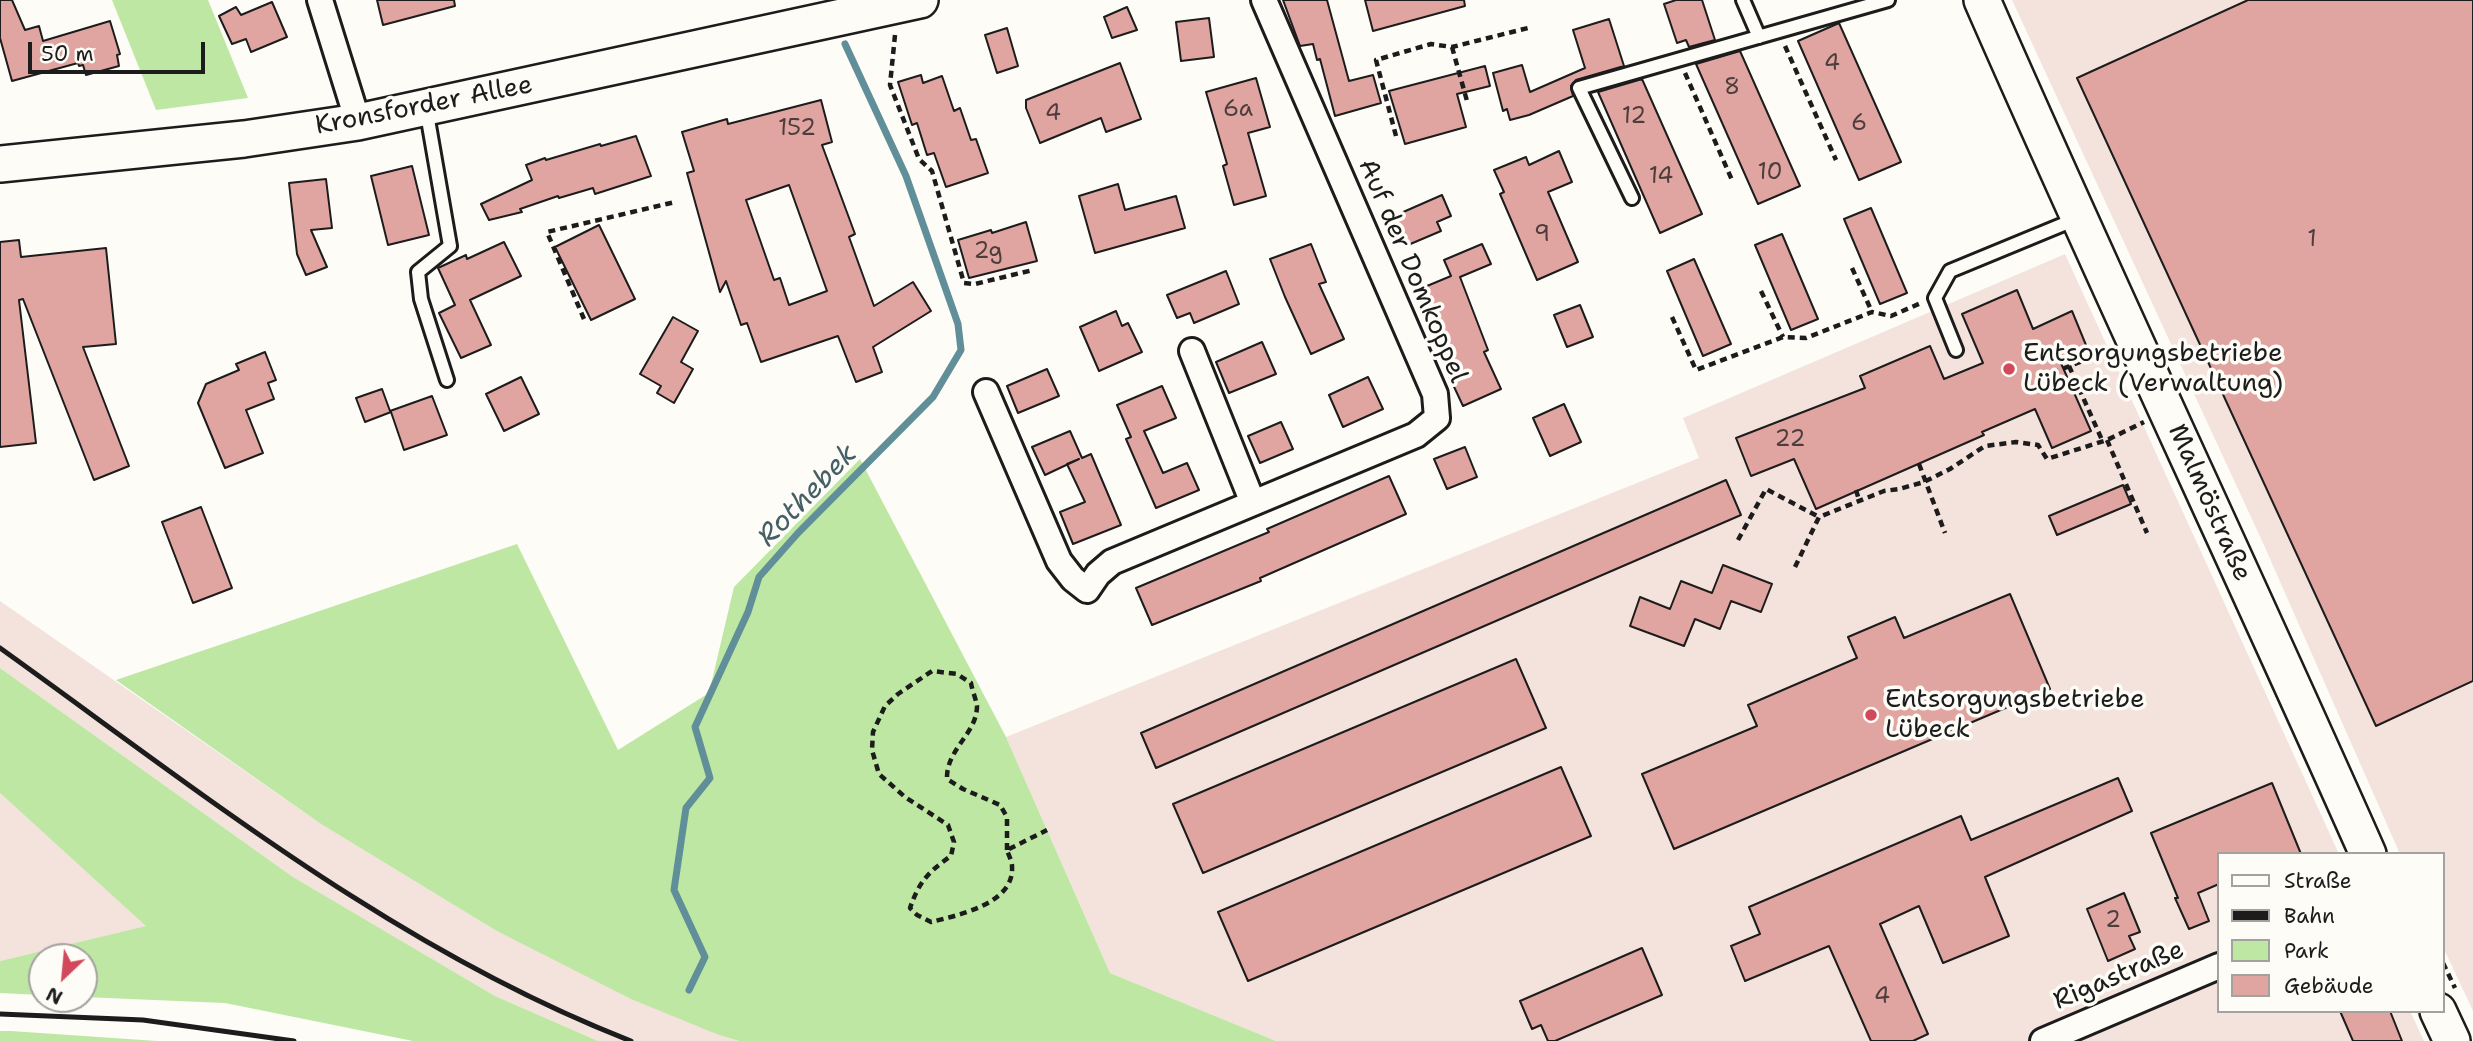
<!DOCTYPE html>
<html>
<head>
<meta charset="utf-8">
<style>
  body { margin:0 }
  #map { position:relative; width:2473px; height:1041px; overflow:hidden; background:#fdfcf7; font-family:"Shantell Sans",sans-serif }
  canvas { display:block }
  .legend { position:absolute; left:2217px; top:852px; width:228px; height:161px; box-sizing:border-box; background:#fdfcf7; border:2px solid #a3a29f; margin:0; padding:9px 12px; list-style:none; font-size:21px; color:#1c1c1c }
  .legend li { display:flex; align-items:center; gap:14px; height:35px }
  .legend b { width:35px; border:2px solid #a3a29f }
  .north { position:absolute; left:28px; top:943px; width:70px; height:70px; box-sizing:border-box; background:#fdfcf7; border:2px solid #a3a29f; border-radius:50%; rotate:206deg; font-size:19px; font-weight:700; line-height:28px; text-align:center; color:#1c1c1c }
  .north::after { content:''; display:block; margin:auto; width:24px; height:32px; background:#d1495b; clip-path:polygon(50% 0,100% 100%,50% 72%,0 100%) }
  .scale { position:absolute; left:28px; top:42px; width:177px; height:32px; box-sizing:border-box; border:4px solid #1c1c1c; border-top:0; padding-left:9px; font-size:21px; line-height:24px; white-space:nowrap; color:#1c1c1c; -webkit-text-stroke:5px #fdfcf7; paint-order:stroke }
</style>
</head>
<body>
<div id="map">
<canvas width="2473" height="1041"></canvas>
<ul class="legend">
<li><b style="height:9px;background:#fdfcf7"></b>Straße</li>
<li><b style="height:9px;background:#1c1c1c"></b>Bahn</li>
<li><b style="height:19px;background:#bee7a3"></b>Park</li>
<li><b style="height:19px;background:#e0a5a1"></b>Gebäude</li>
</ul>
<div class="north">N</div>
<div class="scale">50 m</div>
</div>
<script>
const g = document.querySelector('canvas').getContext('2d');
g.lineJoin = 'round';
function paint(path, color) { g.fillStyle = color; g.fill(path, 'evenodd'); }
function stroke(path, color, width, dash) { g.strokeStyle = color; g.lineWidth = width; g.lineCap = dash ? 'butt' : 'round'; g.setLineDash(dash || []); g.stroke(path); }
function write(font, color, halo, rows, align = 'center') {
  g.font = font + ' "Shantell Sans",sans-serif'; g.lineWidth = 7; g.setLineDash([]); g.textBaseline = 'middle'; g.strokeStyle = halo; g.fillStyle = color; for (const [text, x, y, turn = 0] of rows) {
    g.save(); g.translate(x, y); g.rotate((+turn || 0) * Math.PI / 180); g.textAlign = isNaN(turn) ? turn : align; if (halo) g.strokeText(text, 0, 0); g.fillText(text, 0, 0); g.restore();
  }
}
const built = new Path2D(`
  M2012 0H2473V1011L2443 947V854H2400L2263 543Z
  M2065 254 2339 854H2219V1011H2410L2424 1041H1276L1110 973 1006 737 1699 458 1683 418Z
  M0 601 321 824 495 930 719 1035 739 1041H598L495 996 293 877 0 668Z
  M0 793 147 926 0 961Z`);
const green = new Path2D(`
  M112 0H208L248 98 156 110Z
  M860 459 1006 737 1110 973 1276 1041H739L719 1035 631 999 495 930 321 824 116 680 517 544 618 750 709 693 734 587Z
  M0 668 293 877 495 996 598 1041H413L225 1003 84 997V957H42V995L0 993V961L146 926 0 793Z
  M0 1031H11L157 1041H0Z`);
const stream = new Path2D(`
  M689 990 705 957 674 890 686 808 710 778 695 727 748 612 759 577 798 533 933 397 961 350 958 324 906 176 845 44`);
const building = new Path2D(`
  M0 0H12L25 30 39 26 43 41 110 21 120 54 117 55 119 66 86 75 83 65 79 66 78 63 12 81 0 38Z
  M377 0H454L455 6 383 25Z
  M1283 0H1327L1349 81 1373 75 1381 103 1335 116 1320 59 1317 60 1313 44 1300 46Z
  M1365 0H1464L1465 6 1373 31Z
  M1676 0H1702L1715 40 1689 47 1686 40 1677 43 1664 4Z
  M2248 0H2473V681L2376 726 2077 78Z
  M272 2 287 37 251 52 246 39 232 44 219 16 236 7 241 15Z
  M1127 7 1137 30 1112 38 1104 17Z
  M1209 18 1214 57 1181 61 1176 22Z
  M1609 19 1624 66 1576 80 1571 86 1573 96 1529 115 1510 120 1507 109 1503 111 1493 73 1522 65 1530 92 1585 68 1573 30Z
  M1839 23 1901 162 1859 180 1798 41Z
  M1007 28 1018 66 997 73 985 35Z
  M1740 51 1800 186 1758 204 1696 64Z
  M1120 63 1141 119 1106 132 1101 118 1040 143 1026 108V100Z
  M1485 66 1490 86 1457 94 1466 127 1405 144 1389 91Z
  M921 75 923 83 942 76 954 111 960 108 971 140 976 139 988 173 946 187 934 153 927 155 917 123 912 125 898 82Z
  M1256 78 1270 127 1248 133 1266 196 1234 205 1223 166 1227 164 1206 92Z
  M1642 79 1702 214 1660 233 1598 92Z
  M821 100 832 142 822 145 855 234 849 237 874 306 913 282 931 311 873 347 882 372 856 382 838 336 761 362 747 323 741 325 726 281 720 292 687 173 694 171 682 132 727 119 728 124ZM789 185 827 291 789 305 780 278 774 280 746 200Z
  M636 136 651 176 595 194 593 188 559 198 558 196 520 209 522 212 489 220 481 204 532 180 526 165 545 158 546 160 600 144 601 146Z
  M1559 151 1572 182 1548 192 1578 262 1537 280 1500 194 1504 192 1494 170 1526 157 1529 165Z
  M412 166 429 235 388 245 371 176Z
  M326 179 332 228 311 230 327 267 306 275 297 254 289 183Z
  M1118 184 1125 210 1176 196 1185 228 1095 253 1079 196Z
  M1442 195 1451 216 1437 222 1441 231 1408 245 1406 239 1395 244 1385 220Z
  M1871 208 1907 293 1880 304 1844 219Z
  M1026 222 1037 261 969 278 958 240 991 230 992 233Z
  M599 225 635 299 591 320 555 247Z
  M1782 234 1818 319 1791 330 1755 245Z
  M19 240 21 257 106 248 116 344 83 347 129 466 94 480 23 299 19 300 36 443 0 447V242Z
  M504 242 521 276 470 300 491 345 461 358 439 313 455 305 438 268 466 255 467 259Z
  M1311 244 1326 282 1319 284 1344 339 1311 354 1285 297 1270 259Z
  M1482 244 1491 264 1460 277 1488 350 1484 352 1501 389 1463 406 1449 376 1458 372 1435 322 1429 325 1415 291 1451 276 1444 260Z
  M1694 259 1731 344 1703 356 1667 271Z
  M1226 271 1239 304 1194 323 1190 313 1177 318 1167 295Z
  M2017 290 2033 329 2072 311 2088 350 2060 361 2091 431 2052 448 2035 409 1982 432 1984 435 1816 509 1794 459 1751 476 1736 438 1865 388 1860 376 1930 346 1944 379 1983 363 1962 314Z
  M1580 305 1593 337 1567 347 1554 315Z
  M1116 311 1122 326 1128 323 1142 352 1099 371 1080 327Z
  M673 317 698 331 681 362 693 369 674 403 657 393 661 386 640 374Z
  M1262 342 1276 374 1229 393 1216 362Z
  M265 352 276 380 268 383 274 399 246 410 263 453 225 468 198 403 206 384 239 370 236 364Z
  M1047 369 1059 396 1018 413 1007 386Z
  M521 377 539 414 504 431 486 394Z
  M1368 377 1383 409 1343 427 1329 395Z
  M1162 386 1176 418 1144 431 1163 473 1187 463 1199 490 1156 508 1126 439 1131 437 1117 405Z
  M382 389 390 411 432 396 447 435 404 450 391 412 365 422 356 398Z
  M1564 404 1581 442 1550 456 1533 418Z
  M1281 422 1293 449 1260 463 1248 436Z
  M1070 431 1082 458 1091 454 1121 525 1073 544 1060 512 1085 502 1067 464 1079 459 1045 475 1032 447Z
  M1465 447 1477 477 1447 489 1434 459Z
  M1389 476 1406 514 1260 578 1261 581 1152 625 1136 588 1245 542 1269 532 1267 529Z
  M1726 480 1741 515 1156 768 1141 733Z
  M2123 485 2131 504 2057 535 2049 516Z
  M201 507 232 588 193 603 162 522Z
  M1723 565 1772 584 1761 612 1731 601 1720 629 1695 619 1684 646 1630 626 1640 597 1670 609 1681 581 1712 593Z
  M2010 594 2050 689 1674 849 1642 774 1757 726 1748 705 1857 658 1848 637 1895 617 1904 638Z
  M1516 659 1546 728 1203 873 1173 804Z
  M1561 767 1591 836 1248 981 1218 912Z
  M2118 778 2132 811 1985 877 2009 936 1943 963 1919 906 1880 924 1928 1034 1913 1041H1871L1829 946 1745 981 1731 946 1760 934 1749 907 1961 816 1971 840Z
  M2272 783 2301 854H2219V884L2198 893 2209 921 2189 929 2175 898H2178L2151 833Z
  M2124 893 2140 932 2129 936 2135 949 2108 961 2087 909Z
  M1642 948 1662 995 1555 1041H1548L1541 1025 1532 1029 1520 1001Z
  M2340 1011H2390L2402 1041H2353Z`);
const path = new Path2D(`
  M895 35 890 85 919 159 932 171 964 283 975 284 1033 270
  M1785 46 1836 160
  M1452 47 1467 101
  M1685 73 1732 180
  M1396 136 1376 60 1431 44 1452 47 1532 27
  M1852 268 1872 312
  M1761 291 1783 337
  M1672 317 1696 370 1783 337 1806 338 1872 312 1891 316 1921 303
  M584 319 547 232 675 202
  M2069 366 2102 440
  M2052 373 2110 350
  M2107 440 2147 533
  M1919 464 1945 533
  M1856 490 1859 500
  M1738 540 1766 489 1819 517
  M1795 567 1819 517 1884 491 1899 489 1924 482 1950 469 1985 446 2016 442 2038 445 2047 459 2107 440 2144 422
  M1007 850V817L1000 805 963 789 947 779C946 749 977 734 977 706 976 699 972 690 971 683L957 674 932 671 898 694 885 706 873 732 872 750 879 774 905 797 948 825 954 842 951 856C928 872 919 882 910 908L917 915 931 922C958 915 1015 904 1012 866 1012 861 1008 854 1007 850L1047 830
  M2443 963 2455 988`);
const lane = new Path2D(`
  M1743 0 1759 37
  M426 108 450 246 418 272 421 299 447 380
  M1632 198 1579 88 1888 0
  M1956 350 1935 298 1950 271 2076 219`);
const street = new Path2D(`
  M320 0 358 122
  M1192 351 1253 503
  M986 392 1059 561 1073 579 1087 590 1098 574 1112 562 1416 435 1437 418 1435 394 1264 0
  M2043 1041 2219 966`);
const secondary = new Path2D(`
  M1982 0C2107 286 2241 568 2368 854
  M0 164 244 139 358 122 920 0
  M2438 1011 2452 1041`);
const rail = new Path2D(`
  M0 648C201 792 398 951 631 1041
  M0 1014 143 1020 294 1041`);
const markers = [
  [2009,369,7,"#d1495b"],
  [1871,715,7,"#d1495b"]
];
const numberNames = [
  ["4",1832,64],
  ["8",1732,88],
  ["6a",1238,110],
  ["4",1053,114],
  ["12",1634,117],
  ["6",1859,124],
  ["152",797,129],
  ["10",1770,173],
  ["14",1661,177],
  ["9",1542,235],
  ["1",2312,240],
  ["2g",988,252],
  ["22",1790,440],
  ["2",2113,921],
  ["4",1882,997]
];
const streetNames = [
  ["Kronsforder Allee",424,106,-11],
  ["Auf der Domkoppel",1412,271,67],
  ["Malmöstraße",2209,503,66],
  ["Rigastraße",2119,976,-23]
];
const poiNames = [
  ["Entsorgungsbetriebe",2023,354],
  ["Lübeck (Verwaltung)",2023,384],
  ["Entsorgungsbetriebe",1885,700],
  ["Lübeck",1885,730]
];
const waterNames = [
  ["Rothebek",808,496,-46]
];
paint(built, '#f4e2dd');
paint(green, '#bee7a3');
stroke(stream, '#608f99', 7);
paint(building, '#e0a5a1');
stroke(building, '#1c1c1c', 2);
stroke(lane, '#1c1c1c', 18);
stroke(street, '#1c1c1c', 30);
stroke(secondary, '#1c1c1c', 40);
stroke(path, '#1c1c1c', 4.5, [7, 5]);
stroke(lane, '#fdfcf7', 12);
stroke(street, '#fdfcf7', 24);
stroke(secondary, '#fdfcf7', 35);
stroke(rail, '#1c1c1c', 5);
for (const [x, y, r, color] of markers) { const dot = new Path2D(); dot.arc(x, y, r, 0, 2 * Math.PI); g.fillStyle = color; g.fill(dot); stroke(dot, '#fdfcf7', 2.5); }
write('23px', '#4d3e3d', null, numberNames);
write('26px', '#1c1c1c', '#fdfcf7', streetNames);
write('26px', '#1c1c1c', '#fdfcf7', poiNames, 'left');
write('italic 28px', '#445f65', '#fdfcf7', waterNames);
</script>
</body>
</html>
